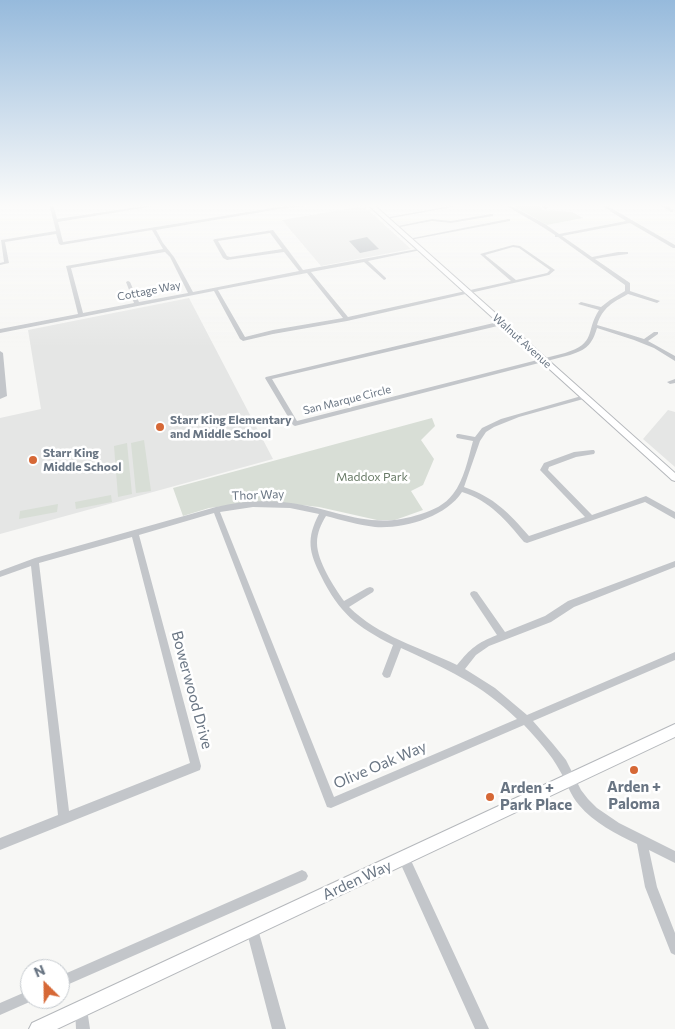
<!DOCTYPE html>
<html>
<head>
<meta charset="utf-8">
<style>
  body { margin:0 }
  #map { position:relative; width:675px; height:1029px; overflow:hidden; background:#f7f7f5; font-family:Commissioner,sans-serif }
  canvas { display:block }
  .north { position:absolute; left:20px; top:959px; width:50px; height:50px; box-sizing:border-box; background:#fff; border:1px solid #c3c8cd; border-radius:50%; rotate:337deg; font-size:14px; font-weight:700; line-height:20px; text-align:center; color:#697583 }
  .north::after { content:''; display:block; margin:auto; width:18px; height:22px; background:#d66836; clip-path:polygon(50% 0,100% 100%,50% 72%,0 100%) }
</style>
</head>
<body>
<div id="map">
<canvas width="675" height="1029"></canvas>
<div class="north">N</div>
</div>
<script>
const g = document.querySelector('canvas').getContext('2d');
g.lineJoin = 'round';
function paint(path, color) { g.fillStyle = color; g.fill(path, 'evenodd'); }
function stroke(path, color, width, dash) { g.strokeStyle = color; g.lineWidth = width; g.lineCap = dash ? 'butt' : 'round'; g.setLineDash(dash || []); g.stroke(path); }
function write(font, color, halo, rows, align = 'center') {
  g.font = font + ' Commissioner,sans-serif'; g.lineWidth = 5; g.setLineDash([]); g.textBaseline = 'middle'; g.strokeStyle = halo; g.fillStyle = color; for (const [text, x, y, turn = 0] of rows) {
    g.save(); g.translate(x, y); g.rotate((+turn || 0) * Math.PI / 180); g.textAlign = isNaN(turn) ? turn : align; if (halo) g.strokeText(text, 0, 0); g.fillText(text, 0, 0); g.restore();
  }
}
const built = new Path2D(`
  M364 206 411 249 321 266 282 220Z
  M189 298 273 459 0 534V418L41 409 28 330Z
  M668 410 675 412V467L643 439Z`);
const green = new Path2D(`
  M510 204H537L543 210 572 212 583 218 547 225Z
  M432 418 435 426 421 440 434 459 423 485 411 491 423 510 395 520H377L319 507 265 501 209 508 183 516 173 488Z
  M144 440 151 491 136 493 131 443Z
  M127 443 132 494 118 497 114 446Z
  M111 495 112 502 76 509 75 502Z
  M58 504 57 512 19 519 20 511Z`);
const building = new Path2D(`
  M367 237 379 249 360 253 349 241Z`);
const minor = new Path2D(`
  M49 204H53L57 219 158 204H166L58 222 63 242 279 207 318 204 316 205 279 209 156 230 163 243 174 257 193 292 299 271 284 252 227 260 223 258 213 240 215 239 273 230 303 270 423 248V250H421L368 261 386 278V279L384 280 364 262 311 272 348 317 511 281 480 254 513 245 520 246 555 270 549 275 347 321 273 334 243 341 240 339 214 291 0 333V329L78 314 66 266 163 249 152 230 61 245 59 244 56 234 5 242 9 263 0 265V263L4 262 1 240 56 231ZM270 233 282 249 230 257 227 256 218 241ZM513 247 519 248 550 270 547 273 516 280 485 255ZM165 252 170 257 188 293 139 302 130 282 128 281 126 282 134 303 83 313 71 268ZM307 273 343 318 273 330 245 337 218 290Z
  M461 204H469L386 219 384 218Z
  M503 204H508L545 224 559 234 626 221 599 204H604L675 245V248H673L630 223 562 236 592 257 618 252H628V254C617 255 606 257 595 259L630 283V291L660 301 657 303 628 294C612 303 603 307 597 325L628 334 644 339 654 332H658V334L648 341 675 356V361L654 348 634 340 597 328C592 345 586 350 570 355L295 426 293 425 265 378 266 377 502 321 505 323 502 325 272 379 297 421 565 353C597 343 585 332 599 310L578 304 581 302 601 307 610 300 625 291V285L558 237H555V235L541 226Z
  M539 204H543L548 208 545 209Z
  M670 204H675V205L668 207 673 210V212H671L662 206Z
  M491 214H493V216L451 223 432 221 395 228 393 227 432 219 451 221Z
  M508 219H510V221L410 240 408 239Z
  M0 351 3 353 7 396 0 399Z
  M675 379V383L670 384 667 382Z
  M585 395 587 396V398L519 417 494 427 486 432 480 441 464 487C494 497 509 513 529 536L585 517 540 470 544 463 574 452 592 450H594L595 452 594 454 576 457 549 467 548 470 592 515 646 496 675 512V519L645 502 527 543 524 542C506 520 490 501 462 492 446 517 404 529 375 527 358 525 342 520 326 516 321 524 317 533 317 543 317 561 334 587 344 601L367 588 370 587 373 588 374 590 373 592 349 607C378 636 421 648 457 665 471 648 477 643 497 635L471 596 470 594 471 592 474 591 477 592 505 632 545 616 568 601 675 561V567L574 607 551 622 489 646 476 655 465 669 495 688 527 715 675 652V660L533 721 553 744 566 760 581 790 588 799 597 808 619 823 675 851V863L649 850 657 887 675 933V955L671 953 645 887 637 844C616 834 594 823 579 805 570 795 567 782 560 771 551 754 537 739 524 725L331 808 327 807 214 513 139 535 201 766 200 770 0 850V838L58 815 31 566 0 577V571L35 558 216 507C241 501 266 499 291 503 340 510 370 531 421 514 433 510 445 505 453 494 464 480 468 459 473 441L457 438 456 436 457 434H459L475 437 482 428 501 419ZM253 507 290 508 319 514C306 539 309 552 321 576 339 613 357 627 393 645L382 674 384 677 387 678 390 677 401 648C446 669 480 683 517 719L334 797 220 512ZM132 537 190 763 69 811 39 563Z
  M404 852 408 854 489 1029H475L398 858 400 854Z
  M302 870 306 872 308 876 306 880 60 988V976Z
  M252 923 256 925 258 929 286 1029H272L246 929 248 925Z
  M30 990V999H35L34 1000 0 1015V1003Z
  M81 1003 86 1004 87 1009 90 1029H76L75 1009 76 1004Z`);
const major = new Path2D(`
  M367 204H373L675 473V481L672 480Z
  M675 724V737L57 1029H29L32 1023Z`);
const markers = [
  [160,427,5,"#d66836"],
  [33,460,5,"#d66836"],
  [634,770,5,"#d66836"],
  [490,797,5,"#d66836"]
];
const farStreetnames = [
  ["Cottage Way",149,291,-11],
  ["Walnut Avenue",522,341,42],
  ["San Marque Circle",347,400,-14]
];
const poiNames = [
  ["Starr King Elementary",170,420],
  ["and Middle School",170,434],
  ["Starr King",43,453],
  ["Middle School",43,467]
];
const parkNames = [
  ["Maddox Park",372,477]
];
const streetNames = [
  ["Thor Way",258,495,-2]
];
const nearStreetnames = [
  ["Bowerwood Drive",192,690,75],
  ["Olive Oak Way",380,765,-23],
  ["Arden Way",357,880,-25]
];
const nearPoinames = [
  ["Arden +",634,787],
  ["Paloma",634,804],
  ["Arden +",500,788,"left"],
  ["Park Place",500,805,"left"]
];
paint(built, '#e5e6e5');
paint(green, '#d8ded6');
paint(building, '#a9afb5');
stroke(major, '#b5b8bc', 2);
paint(minor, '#c3c6ca');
paint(major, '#fff');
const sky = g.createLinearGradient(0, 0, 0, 348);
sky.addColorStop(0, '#96badc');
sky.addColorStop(0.59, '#fbfbfa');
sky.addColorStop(1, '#fbfbfa00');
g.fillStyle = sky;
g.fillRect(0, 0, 675, 348);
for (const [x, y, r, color] of markers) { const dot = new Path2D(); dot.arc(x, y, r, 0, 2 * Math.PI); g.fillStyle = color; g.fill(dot); stroke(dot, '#fff', 2); }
write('11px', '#697583', '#fff', farStreetnames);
write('bold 12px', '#697583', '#fff', poiNames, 'left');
write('12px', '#697b67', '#fff', parkNames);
write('12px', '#697583', '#fff', streetNames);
write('15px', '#697583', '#fff', nearStreetnames);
write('bold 15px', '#697583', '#fff', nearPoinames);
</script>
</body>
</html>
